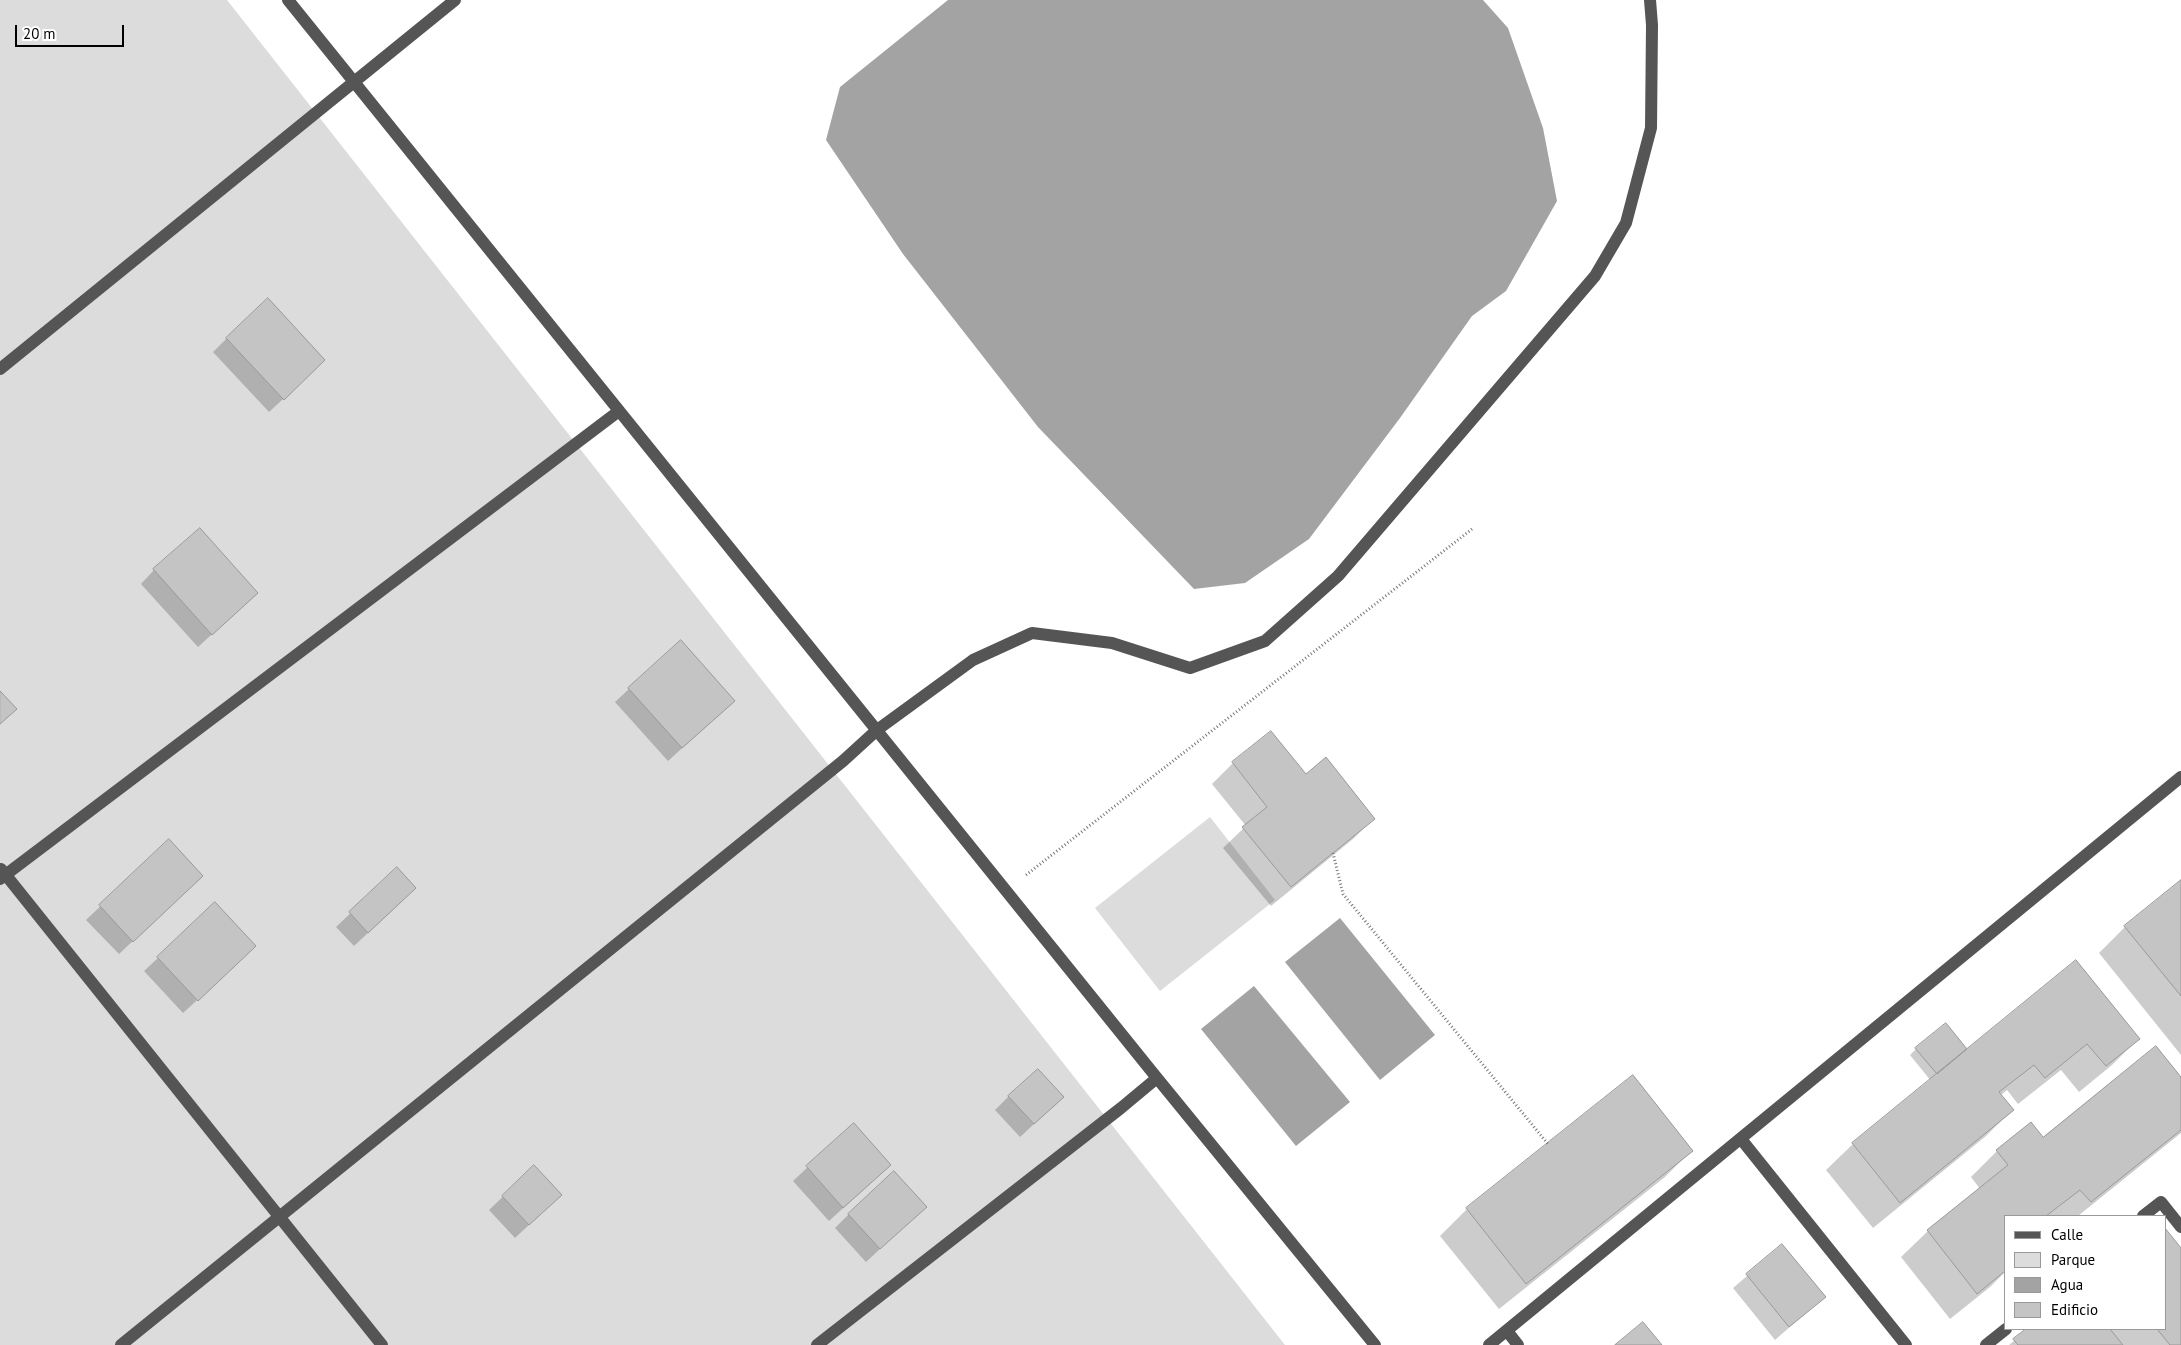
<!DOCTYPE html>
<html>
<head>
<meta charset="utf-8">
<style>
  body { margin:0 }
  #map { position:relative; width:2181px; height:1345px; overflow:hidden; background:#fff; font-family:"PT Sans",sans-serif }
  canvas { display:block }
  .legend { position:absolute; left:2004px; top:1215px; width:162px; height:115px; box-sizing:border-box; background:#fff; border:1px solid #999; margin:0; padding:6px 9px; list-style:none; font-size:15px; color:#000 }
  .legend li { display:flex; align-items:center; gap:10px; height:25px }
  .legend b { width:25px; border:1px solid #999 }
  .scale { position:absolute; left:15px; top:25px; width:109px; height:22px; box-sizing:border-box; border:2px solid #000; border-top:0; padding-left:6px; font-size:15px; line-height:18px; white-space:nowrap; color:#000; -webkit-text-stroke:4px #fff; paint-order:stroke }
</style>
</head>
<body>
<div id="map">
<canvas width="2181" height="1345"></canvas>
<ul class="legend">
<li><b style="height:6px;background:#555"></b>Calle</li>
<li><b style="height:14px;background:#dcdcdc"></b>Parque</li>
<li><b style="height:14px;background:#a3a3a3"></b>Agua</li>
<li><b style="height:14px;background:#c4c4c4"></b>Edificio</li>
</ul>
<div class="scale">20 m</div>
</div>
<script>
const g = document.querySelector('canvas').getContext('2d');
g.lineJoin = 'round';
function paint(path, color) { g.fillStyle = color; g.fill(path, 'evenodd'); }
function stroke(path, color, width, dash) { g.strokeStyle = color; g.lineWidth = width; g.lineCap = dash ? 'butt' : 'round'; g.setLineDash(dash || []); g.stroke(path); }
const green = new Path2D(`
  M0 0H227L1285 1345H0Z
  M1210 817 1275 900 1160 991 1095 908Z`);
const water = new Path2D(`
  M948 0H1483L1508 28 1543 128 1557 201 1506 291 1472 316 1400 418 1309 539 1245 583 1194 589 1038 427 903 254 826 140 840 87Z
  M1340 918 1435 1035 1380 1080 1285 962Z
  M1254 986 1350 1102 1296 1146 1201 1029Z`);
const shadow = new Path2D(`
  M227 338 310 374 269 412 213 352Z
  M154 570 243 606 198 647 141 584Z
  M629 689 734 701 668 761 615 702Z
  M1271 733 1306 776 1373 819 1353 839 1271 906 1223 848 1246 826 1212 784 1233 763Z
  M169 841 188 889 119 954 86 920Z
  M397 869 401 902 354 946 336 927Z
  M2181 882V1055L2099 953 2125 927Z
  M158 958 241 960 183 1013 144 971Z
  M2138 1039 2112 1065 2079 1092 2061 1070 2018 1104 2007 1090 2000 1096 2012 1110 1986 1136 1873 1228 1826 1170 1853 1144 1931 1081 1910 1055 1916 1049 1962 1053Z
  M1633 1077 1691 1151 1665 1177 1499 1309 1440 1236 1467 1209Z
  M2181 1079V1133L2078 1216H2005V1272L1990 1287 1950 1319 1901 1257 1928 1231 1980 1189 1971 1177 1997 1151 2031 1123 2043 1139Z
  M1009 1096 1048 1111 1020 1137 995 1110Z
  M853 1125 876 1178 829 1221 793 1181Z
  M534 1167 547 1208 515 1238 489 1210Z
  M925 1207 866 1262 835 1228 849 1214Z
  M2165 1230 2181 1250V1345H2009L2028 1329H2165Z
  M1782 1246 1824 1297 1775 1340 1733 1288Z`);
const building = new Path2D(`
  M268 298 325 360 284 400 226 338Z
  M200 528 258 593 212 635 153 569Z
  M681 640 735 701 682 748 628 688Z
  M0 691 17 709 0 724Z
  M1271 731 1306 774 1326 757 1375 819 1291 887 1242 827 1267 807 1232 762Z
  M169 839 203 876 133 942 99 905Z
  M397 867 416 888 368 933 349 912Z
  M2181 880V996L2124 926Z
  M215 902 256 946 198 1001 157 957Z
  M2076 960 2140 1039 2106 1066 2087 1044 2045 1078 2034 1065 1999 1092 2014 1110 1900 1203 1852 1143Z
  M1946 1023 1967 1049 1937 1074 1915 1048Z
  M2156 1046 2181 1077V1130L2091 1202 2080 1190 2046 1216H2005V1271L1977 1294 1927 1230 2008 1165 1996 1150 2031 1122 2043 1137Z
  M1038 1069 1064 1097 1034 1124 1008 1096Z
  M1633 1075 1693 1151 1526 1284 1466 1208Z
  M854 1123 891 1165 843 1208 806 1166Z
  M534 1165 562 1195 529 1225 502 1196Z
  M894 1171 927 1207 880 1249 848 1214Z
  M2165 1228 2181 1248V1345H2170L2157 1329H2165Z
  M1782 1244 1826 1297 1789 1327 1746 1274Z
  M1643 1322 1662 1345H1615Z
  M2026 1329H2110L2123 1345H2018L2013 1339Z`);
const path = new Path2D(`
  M1333 853 1343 894 1548 1144
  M1026 875 1472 529`);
const minor = new Path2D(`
  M288 0 1157 1078 1375 1345
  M0 369 455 0
  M1 869 382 1345
  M0 879 619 411
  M1741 1139 1906 1345
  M2143 1216 2161 1202 2181 1227
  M1507 1331 1518 1345
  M121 1345 843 761 877 730 973 660 1032 633 1112 643 1190 668 1265 641 1338 576 1595 276 1626 223 1651 128 1652 25 1650 0
  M817 1345 1121 1108 1157 1078
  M1489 1345 2181 777
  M1986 1345 2006 1329`);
paint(green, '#dcdcdc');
paint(water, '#a3a3a3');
paint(shadow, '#0003');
paint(building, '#c4c4c4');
stroke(building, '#999', 1);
stroke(path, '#777', 3, [1, 2.5]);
stroke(minor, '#555', 12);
</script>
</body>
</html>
